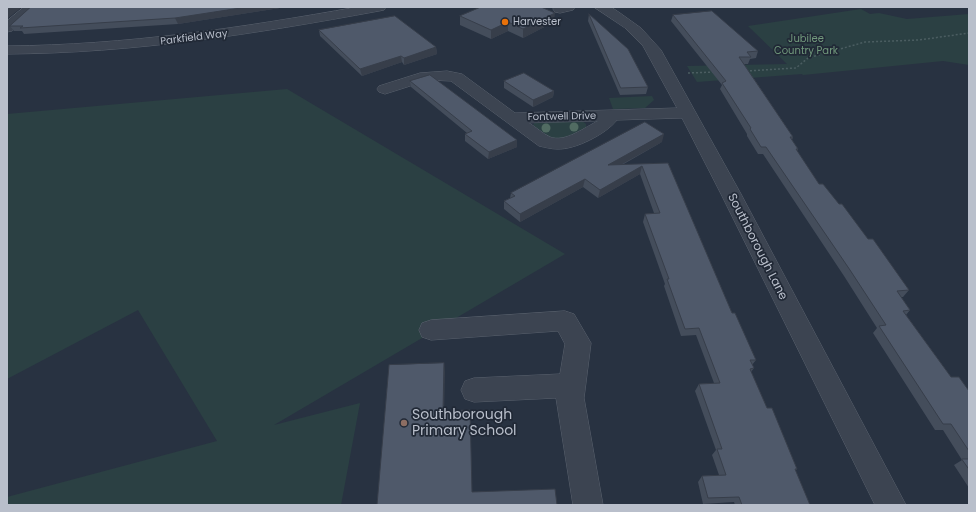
<!DOCTYPE html>
<html>
<head>
<meta charset="utf-8">
<style>
  body { margin:0 }
  #map { position:relative; width:976px; height:512px; overflow:hidden; background:#283241; font-family:Poppins,sans-serif }
  canvas { display:block }
  .frame { position:absolute; inset:0; border:8px solid #b9bfcb; pointer-events:none }
</style>
</head>
<body>
<div id="map">
<canvas width="976" height="512"></canvas>
<div class="frame"></div>
</div>
<script>
const g = document.querySelector('canvas').getContext('2d');
g.lineJoin = 'round';
function paint(path, color) { g.fillStyle = color; g.fill(path, 'evenodd'); }
function stroke(path, color, width, dash) { g.strokeStyle = color; g.lineWidth = width; g.lineCap = dash ? 'butt' : 'round'; g.setLineDash(dash || []); g.stroke(path); }
function write(font, color, halo, rows, align = 'center') {
  g.font = font + ' Poppins,sans-serif'; g.lineWidth = 3.5; g.setLineDash([]); g.textBaseline = 'middle'; g.strokeStyle = halo; g.fillStyle = color; for (const [text, x, y, turn = 0] of rows) {
    g.save(); g.translate(x, y); g.rotate((+turn || 0) * Math.PI / 180); g.textAlign = isNaN(turn) ? turn : align; if (halo) g.strokeText(text, 0, 0); g.fillText(text, 0, 0); g.restore();
  }
}
const green = new Path2D(`
  M861 9 870 14 879 13 907 19 969 14V65L943 61 803 75 802 74 697 82 687 66 787 64 748 26Z
  M287 89 565 254 274 425 360 403 341 505H7V497L217 441 138 310 7 379V114Z
  M652 96 654 100 645 108 613 109 609 98Z
  M581 120 586 124V128L563 139 550 138 533 125 535 122Z`);
const path = new Path2D(`
  M746 71 796 68 808 58 865 42 919 40 969 33
  M688 73 715 72`);
const minor = new Path2D(`
  M24 7H39L12 31 7 32V21Z
  M357 7H386L384 10 379 11C254 34 135 53 7 54V46C126 45 240 28 357 7Z
  M555 7H575L573 10 560 13 555 12 553 9Z
  M594 7H611L620 13 641 28 661 50 741 194 906 505H875L721 194 682 118 617 120C606 134 575 150 557 149 551 149 544 147 539 146L451 81 429 80 385 94 379 92 377 89 379 86 420 73 447 71 462 74 515 113 677 108 643 46 625 28ZM598 121C585 127 565 143 550 137 543 134 536 127 529 123Z
  M565 311 574 314 591 343 584 398 603 505H573L556 398 474 402 465 399 461 390 465 381 474 378 560 374 565 344 558 331 431 340 422 337 419 330 422 323 431 320Z`);
const trees = [
  [574,127],
  [546,128]
];
const wall = new Path2D(`
  M286 7 178 24 24 34 22 31H14L10 26Z
  M589 14 648 87 646 94 620 95 588 21Z
  M673 15 758 51 756 58 750 59 748 64H744L793 137 792 140 798 149 797 151 819 184 839 204 868 239 909 290 903 297H901L910 310 906 315 951 377 969 391V488L954 465 962 460 943 430H935L873 333 877 328 844 276 763 154H758L747 136V134L720 89 722 85 671 21Z
  M460 16 554 22 523 38 508 31 491 39 460 25Z
  M319 30 436 47 437 54 404 65 402 62 362 76 320 36Z
  M410 81 517 140V147L488 159 465 141V134L467 133 411 87Z
  M504 81 554 91 553 97 533 107 504 88Z
  M662 142 622 165 668 163 732 313 756 360 752 365 754 368 751 372 767 408 797 469 795 471 810 505H735L734 502 703 504 698 482 702 476 719 475 712 455 716 450 695 391 699 384 714 383 696 335 681 336 664 286 665 284 643 222 645 214 654 213 640 174 598 198 583 187 520 222 504 209V201L510 198 511 193Z`);
const shadedWall = new Path2D(`
  M11 7H22L7 19V10Z
  M247 7H286L178 24 175 18Z
  M555 13 554 22 523 38V29Z
  M508 22V31L491 39V30Z
  M436 47 437 54 404 65V58Z
  M401 56 402 62 362 76 360 69Z
  M554 91 553 97 533 107V100Z
  M664 134 662 142 606 173 608 165Z
  M517 140V147L488 159 489 152Z
  M642 166 640 174 598 198 600 190Z
  M585 179 583 187 520 222V214Z
  M444 363 445 372 444 420 443 411Z`);
const building = new Path2D(`
  M7 7H11L7 10Z
  M31 7H247L175 18 20 28 23 26H10Z
  M481 7H541L555 13 523 29 508 22 491 30 460 16Z
  M712 11 758 51 747 52 751 57H739L793 137H790L798 149H796L819 184H823L839 204H842L868 239H873L909 290 897 291 910 310 903 311 951 377H959L969 391V451L951 424H943L879 326 886 325 850 270 766 147H761L750 129 751 128 722 83 726 81 673 15Z
  M589 14 628 49 648 87 621 88Z
  M395 16 436 47 404 58 401 56 360 69 319 30Z
  M524 73 554 91 533 100 504 81Z
  M430 75 517 140 489 152 465 134 472 131 410 81Z
  M645 122 664 134 608 165 668 163 732 313H735L756 360H750L754 368 750 369 767 408H772L797 469H795L810 505H742L739 497 708 498 702 476 726 475 717 449H722L699 384 720 383 699 328 685 329 667 279H669L645 214 660 213 642 166 600 190 585 179 520 214 504 201 515 196 511 193Z
  M444 363 443 411 470 410 472 492 555 489 557 505H377L389 365Z
  M962 459H969V469Z`);
const markers = [
  [505,22,4,"#e8710a"],
  [404,423,4,"#8d6e63"]
];
const farPoinames = [
  ["Harvester",513,22]
];
const farStreetnames = [
  ["Parkfield Way",194,38,-7],
  ["Fontwell Drive",562,117,-1]
];
const farParknames = [
  ["Jubilee",806,39],
  ["Country Park",806,51]
];
const streetNames = [
  ["Southborough Lane",757,247,63]
];
const nearPoinames = [
  ["Southborough",412,415],
  ["Primary School",412,431]
];
paint(green, '#2b4043');
stroke(minor, '#5a626e', 1);
stroke(path, '#4b5d61', 1.5, [2, 2]);
paint(minor, '#3c4451');
g.fillStyle = '#516b62';
for (const [x, y] of trees) { g.beginPath(); g.arc(x, y, 4.5, 0, 2 * Math.PI); g.fill(); }
paint(wall, '#444d5b');
paint(shadedWall, '#373e4a');
paint(building, '#4f596a');
stroke(building, '#373e4a', 1);
for (const [x, y, r, color] of markers) { const dot = new Path2D(); dot.arc(x, y, r, 0, 2 * Math.PI); g.fillStyle = color; g.fill(dot); stroke(dot, '#212936', 1.5); }
write('10px', '#b9bfcb', '#212936', farPoinames, 'left');
write('10px', '#b9bfcb', '#212936', farStreetnames);
write('10px', '#729a7d', '#212936', farParknames);
write('12px', '#b9bfcb', '#212936', streetNames);
write('14px', '#b9bfcb', '#212936', nearPoinames, 'left');
</script>
</body>
</html>
